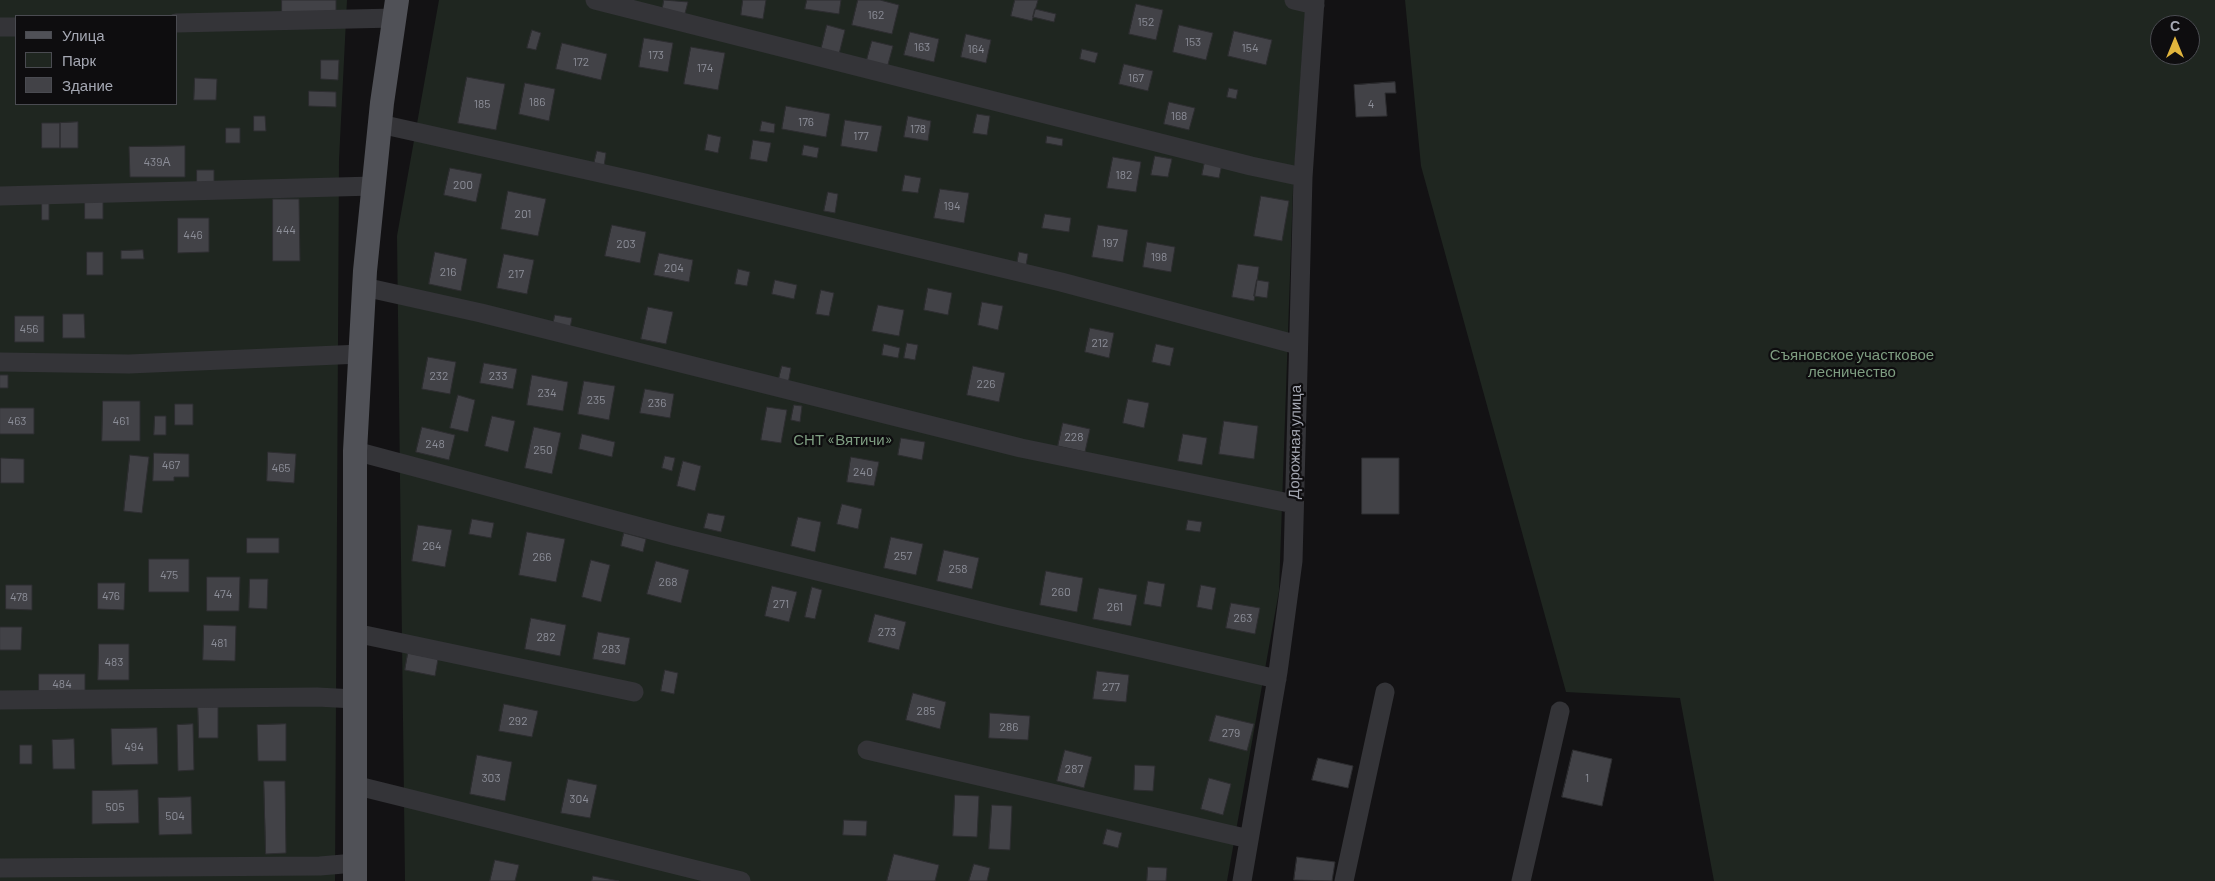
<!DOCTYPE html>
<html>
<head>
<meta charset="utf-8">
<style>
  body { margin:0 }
  #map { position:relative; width:2215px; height:881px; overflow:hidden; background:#131214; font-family:Barlow,sans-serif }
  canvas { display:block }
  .legend { position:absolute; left:15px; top:15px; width:162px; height:90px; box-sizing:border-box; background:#0e0d0f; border:1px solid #4a4b51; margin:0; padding:6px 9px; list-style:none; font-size:15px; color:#a5a8b3 }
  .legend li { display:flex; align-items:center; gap:10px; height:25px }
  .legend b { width:25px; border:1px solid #4a4b51 }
  .north { position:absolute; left:2150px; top:15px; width:50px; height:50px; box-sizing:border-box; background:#0e0d0f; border:1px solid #4a4b51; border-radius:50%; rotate:0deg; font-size:14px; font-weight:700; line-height:20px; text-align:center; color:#a5a8b3 }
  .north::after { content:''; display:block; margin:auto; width:18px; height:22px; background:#e1b53d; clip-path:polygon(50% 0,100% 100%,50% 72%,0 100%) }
</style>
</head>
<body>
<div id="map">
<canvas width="2215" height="881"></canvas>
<ul class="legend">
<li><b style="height:6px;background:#505157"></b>Улица</li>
<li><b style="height:14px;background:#1f2620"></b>Парк</li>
<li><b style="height:14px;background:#424247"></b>Здание</li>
</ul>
<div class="north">С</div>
</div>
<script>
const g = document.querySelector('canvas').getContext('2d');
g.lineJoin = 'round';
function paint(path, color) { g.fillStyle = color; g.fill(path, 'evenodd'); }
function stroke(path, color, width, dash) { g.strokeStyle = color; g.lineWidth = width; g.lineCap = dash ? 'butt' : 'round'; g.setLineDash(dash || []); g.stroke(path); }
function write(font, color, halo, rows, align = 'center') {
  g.font = font + ' Barlow,sans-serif'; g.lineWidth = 4.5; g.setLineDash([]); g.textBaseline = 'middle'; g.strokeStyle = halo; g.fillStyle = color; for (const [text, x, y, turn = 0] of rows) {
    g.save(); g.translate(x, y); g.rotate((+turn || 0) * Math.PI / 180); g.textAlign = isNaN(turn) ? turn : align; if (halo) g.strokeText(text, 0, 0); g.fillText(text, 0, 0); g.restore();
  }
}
const green = new Path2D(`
  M0 0H347L339 160 335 881H0ZM16 16H176V104H16Z
  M439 0H1306L1293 189 1279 591 1227 881H405L397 236Z
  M1405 0H2215V881H1714L1680 698 1566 692 1421 166ZM2160 25H2190V55H2160Z`);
const building = new Path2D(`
  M282 0H336V12L282 13Z
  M664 0 688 2 684 17 662 12Z
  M743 0H766L763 19 741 15Z
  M807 0H841L839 14 805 9Z
  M858 0H880L899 5 892 34 852 25Z
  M1015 0H1038L1032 21 1011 16Z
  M1136 4 1163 10 1156 40 1129 34Z
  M1035 9 1056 14 1054 22 1033 17Z
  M827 25 845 30 838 58 820 54Z
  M1179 25 1213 33 1206 60 1173 52Z
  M532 30 541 33 536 50 527 48Z
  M1234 31 1272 40 1266 65 1228 56Z
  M910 32 939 39 934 62 904 55Z
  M966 34 991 40 986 63 961 57Z
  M644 38 673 43 668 72 639 67Z
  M872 41 893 46 887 68 866 63Z
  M562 43 607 54 601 80 556 69Z
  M691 47 725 53 718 90 684 84Z
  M1082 49 1098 53 1095 63 1080 59Z
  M321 60H339L338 80 321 79Z
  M1124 64 1153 71 1148 91 1119 84Z
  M467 77 505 84 496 130 458 123Z
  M195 78 217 79 216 100H194Z
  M1395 82 1396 93H1385L1387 116 1356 117 1354 85Z
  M525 83 555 89 549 121 519 114Z
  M1229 88 1238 90 1236 99 1227 97Z
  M309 91 336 92V107L309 106Z
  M1169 102 1195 108 1189 130 1164 124Z
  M786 106 830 114 826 137 782 129Z
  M977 114 990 116 987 135 973 133Z
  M254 116H265L266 131H254Z
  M908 116 931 121 928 141 904 137Z
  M845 120 882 126 877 152 841 146Z
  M762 121 775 124 774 133 760 131Z
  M78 122V148H60V123Z
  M42 123H60V148H42Z
  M226 128H240V143H226Z
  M708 134 721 137 718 153 705 150Z
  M1047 136 1063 139 1062 146 1046 143Z
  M753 140 771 143 767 162 750 159Z
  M804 145 819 148 817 158 802 155Z
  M185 146V177H130L129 147Z
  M597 151 606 153 604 166 594 164Z
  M1155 156 1172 159 1168 177 1151 175Z
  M1113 157 1141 162 1136 192 1107 188Z
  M1205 161 1222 164 1219 178 1202 175Z
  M450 168 482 174 476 202 444 195Z
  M197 170H214V185L197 186Z
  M905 175 921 178 918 193 902 191Z
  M940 189 969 193 964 223 934 218Z
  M508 191 546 199 538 236 501 229Z
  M828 192 838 194 835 213 824 211Z
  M1261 196 1289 201 1282 241 1254 236Z
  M273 199H299L300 261H273Z
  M85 200H103V219H85Z
  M42 202H49V220H42Z
  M1045 214 1071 218 1069 232 1042 228Z
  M178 218H209V252L178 253Z
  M612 225 646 232 640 263 605 256Z
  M1098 225 1128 230 1123 262 1092 257Z
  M1147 242 1175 247 1171 272 1143 267Z
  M143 250 144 259H121V251Z
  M87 252H103V275H87Z
  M435 252 467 259 461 291 429 284Z
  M1019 252 1028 254 1025 271 1016 270Z
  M659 253 693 260 689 282 654 275Z
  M504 254 534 260 527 294 497 288Z
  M1238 264 1259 267 1254 301 1232 297Z
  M738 269 750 272 747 286 735 284Z
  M775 280 797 285 794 299 772 294Z
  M1257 280 1269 282 1267 298 1254 296Z
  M928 288 952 293 948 315 924 310Z
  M821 290 834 293 829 316 816 314Z
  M982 302 1003 306 998 330 978 325Z
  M878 305 904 310 899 336 872 331Z
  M648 307 673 312 666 344 641 339Z
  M63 314H84L85 338H63Z
  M555 315 572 318 570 328 553 325Z
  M15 316H44V342H15Z
  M1090 328 1114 333 1109 358 1085 352Z
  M907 343 918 345 915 360 904 358Z
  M884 344 900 348 898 358 882 355Z
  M1156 344 1174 348 1170 366 1152 362Z
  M428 357 456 362 450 394 422 389Z
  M484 363 517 369 513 389 480 383Z
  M782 366 791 368 788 384 778 382Z
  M973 366 1005 373 999 402 967 395Z
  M0 375H8V388H0Z
  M532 375 568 382 563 411 527 405Z
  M584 381 615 386 609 420 578 414Z
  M645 389 674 394 670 418 640 413Z
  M458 395 475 400 468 432 450 428Z
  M1128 399 1149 403 1144 428 1123 423Z
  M103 401H140V441H102Z
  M175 404H193V425H175Z
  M794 405 802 406 800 422 791 420Z
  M767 407 787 410 781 443 761 440Z
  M0 408H34V434H0Z
  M155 416H166V435H154Z
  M492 416 515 421 508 452 485 446Z
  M1224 421 1258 426 1254 459 1219 454Z
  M1063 423 1090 429 1085 452 1058 446Z
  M422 427 455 435 449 460 416 452Z
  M534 427 561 433 552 474 525 468Z
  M582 434 615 442 612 457 579 449Z
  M1183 434 1207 438 1202 465 1178 461Z
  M901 438 925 442 922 460 898 455Z
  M268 452 296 454 294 483 267 481Z
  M154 453 189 454V477H174V481H153Z
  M130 455 149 457 142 513 124 511Z
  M665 456 675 458 672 471 662 468Z
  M851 457 879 462 874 486 847 482Z
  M1 458 24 459V483H1Z
  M1362 458H1399V514H1362Z
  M683 461 701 466 695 491 677 486Z
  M842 504 862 509 858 529 837 524Z
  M708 513 725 516 721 532 704 528Z
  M798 517 821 522 815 552 791 546Z
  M472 519 494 523 491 538 469 534Z
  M1188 520 1202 522 1200 532 1186 530Z
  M418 525 452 530 445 567 412 561Z
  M527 532 565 539 556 582 519 575Z
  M624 533 646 539 643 552 621 546Z
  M891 537 923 544 916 575 884 568Z
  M247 538H279V553H247Z
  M944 550 979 558 972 589 937 581Z
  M149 559H189V592H149Z
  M591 560 610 565 601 602 582 597Z
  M656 561 689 570 681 603 647 594Z
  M1046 571 1083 578 1077 612 1040 605Z
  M207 577H240L239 611H207Z
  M250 579H268L267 609 249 608Z
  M1148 581 1165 584 1161 607 1144 604Z
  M98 583H125L124 610 98 609Z
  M6 585H32V610L6 609Z
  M1201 585 1216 588 1212 610 1197 607Z
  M772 586 797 592 789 622 765 616Z
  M812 587 822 590 815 619 805 617Z
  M1099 588 1137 595 1131 626 1093 619Z
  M1231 603 1260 608 1255 634 1226 628Z
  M875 614 906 622 899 650 868 642Z
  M531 618 566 625 560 656 525 649Z
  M204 625 236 626 235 661 203 660Z
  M0 627H22L21 650H0Z
  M598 632 630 638 625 665 593 659Z
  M99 644H129V680H98Z
  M408 653 438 659 435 676 405 670Z
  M665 670 678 673 674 694 661 691Z
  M1097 671 1129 675 1126 702 1093 699Z
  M39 674H85V693H39Z
  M913 693 946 702 940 729 906 720Z
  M504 704 538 711 532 737 499 731Z
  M198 707H218V738H199Z
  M990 713 1030 716 1028 740 989 738Z
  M1216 715 1254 724 1247 751 1209 741Z
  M193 724 194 770 178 771 177 725Z
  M286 724V761H258L257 725Z
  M157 728 158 764 112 765 111 729Z
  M74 739 75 769H53L52 740Z
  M20 745H32V764H20Z
  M1065 750 1092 757 1084 788 1057 781Z
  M1573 750 1612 759 1602 806 1562 797Z
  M477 755 512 762 505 801 470 794Z
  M1318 758 1353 766 1348 788 1312 780Z
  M1135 765 1155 766 1153 791 1134 790Z
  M1209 778 1231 784 1223 815 1201 809Z
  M568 779 597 785 590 818 561 813Z
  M264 781H285L286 853 266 854Z
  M138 790 139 823 92 824V791Z
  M955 795 979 796 977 837 953 836Z
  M191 797 192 834 159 835 158 798Z
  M992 805 1012 806 1010 850 989 849Z
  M844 820 867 821 866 836 843 835Z
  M1107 829 1122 833 1118 848 1103 844Z
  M894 854 939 865 935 881H887Z
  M1297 857 1335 862 1332 881 1294 880Z
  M495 860 519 865 515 881H490Z
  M974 864 990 868 987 881H969Z
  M1148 867 1167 868 1166 881H1147Z
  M593 876 619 881H592Z`);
const minor = new Path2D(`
  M595 0 1251 166 1303 177
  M1294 0 1315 5
  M176 23 395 18
  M0 27H16
  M380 124 645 183 1061 282 1298 345
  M0 196 374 186
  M364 287 481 313 1021 448 1294 504
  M0 362 129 364 361 354
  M355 451 674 536 1001 616 1277 679
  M355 633 634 692
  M0 700 317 697 355 699
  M867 750 1249 839
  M354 785 741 881
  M0 868 320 866 355 863
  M1242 881 1278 672 1293 561 1303 177 1315 0
  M1344 881 1385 692
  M1521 881 1560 711`);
const major = new Path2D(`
  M355 881V451L365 271 382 103 397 0`);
const numberNames = [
  ["162",876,15],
  ["152",1146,22],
  ["153",1193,42],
  ["163",922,47],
  ["154",1250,48],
  ["164",976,49],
  ["173",656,55],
  ["172",581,62],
  ["174",705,68],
  ["167",1136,78],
  ["186",537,102],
  ["185",482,104],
  ["4",1371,104],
  ["168",1179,116],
  ["176",806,122],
  ["178",918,129],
  ["177",861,136],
  ["439А",157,162],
  ["182",1124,175],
  ["200",463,185],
  ["194",952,206],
  ["201",523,214],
  ["444",286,230],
  ["446",193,235],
  ["197",1110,243],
  ["203",626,244],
  ["198",1159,257],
  ["204",674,268],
  ["216",448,272],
  ["217",516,274],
  ["456",29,329],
  ["212",1100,343],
  ["232",439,376],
  ["233",498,376],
  ["226",986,384],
  ["234",547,393],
  ["235",596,400],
  ["236",657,403],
  ["463",17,421],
  ["461",121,421],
  ["228",1074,437],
  ["248",435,444],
  ["250",543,450],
  ["467",171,465],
  ["465",281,468],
  ["240",863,472],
  ["264",432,546],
  ["257",903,556],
  ["266",542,557],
  ["258",958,569],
  ["475",169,575],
  ["268",668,582],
  ["260",1061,592],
  ["474",223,594],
  ["476",111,596],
  ["478",19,597],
  ["271",781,604],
  ["261",1115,607],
  ["263",1243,618],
  ["273",887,632],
  ["282",546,637],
  ["481",219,643],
  ["283",611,649],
  ["483",114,662],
  ["484",62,684],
  ["277",1111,687],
  ["285",926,711],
  ["292",518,721],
  ["286",1009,727],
  ["279",1231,733],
  ["494",134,747],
  ["287",1074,769],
  ["303",491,778],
  ["1",1587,778],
  ["304",579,799],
  ["505",115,807],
  ["504",175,816]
];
const parkNames = [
  ["Съяновское участковое",1852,355],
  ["лесничество",1852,372],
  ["СНТ «Вятичи»",843,440]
];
const streetNames = [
  ["Дорожная улица",1295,442,-89]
];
paint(green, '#1f2620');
paint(building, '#424247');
stroke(building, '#2d2d30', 1);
stroke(minor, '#343438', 19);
stroke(major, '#505157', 24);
write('12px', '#8c8e98', null, numberNames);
write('15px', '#7e9d81', '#0e0d0f', parkNames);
write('15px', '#a5a8b3', '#0e0d0f', streetNames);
</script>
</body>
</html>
